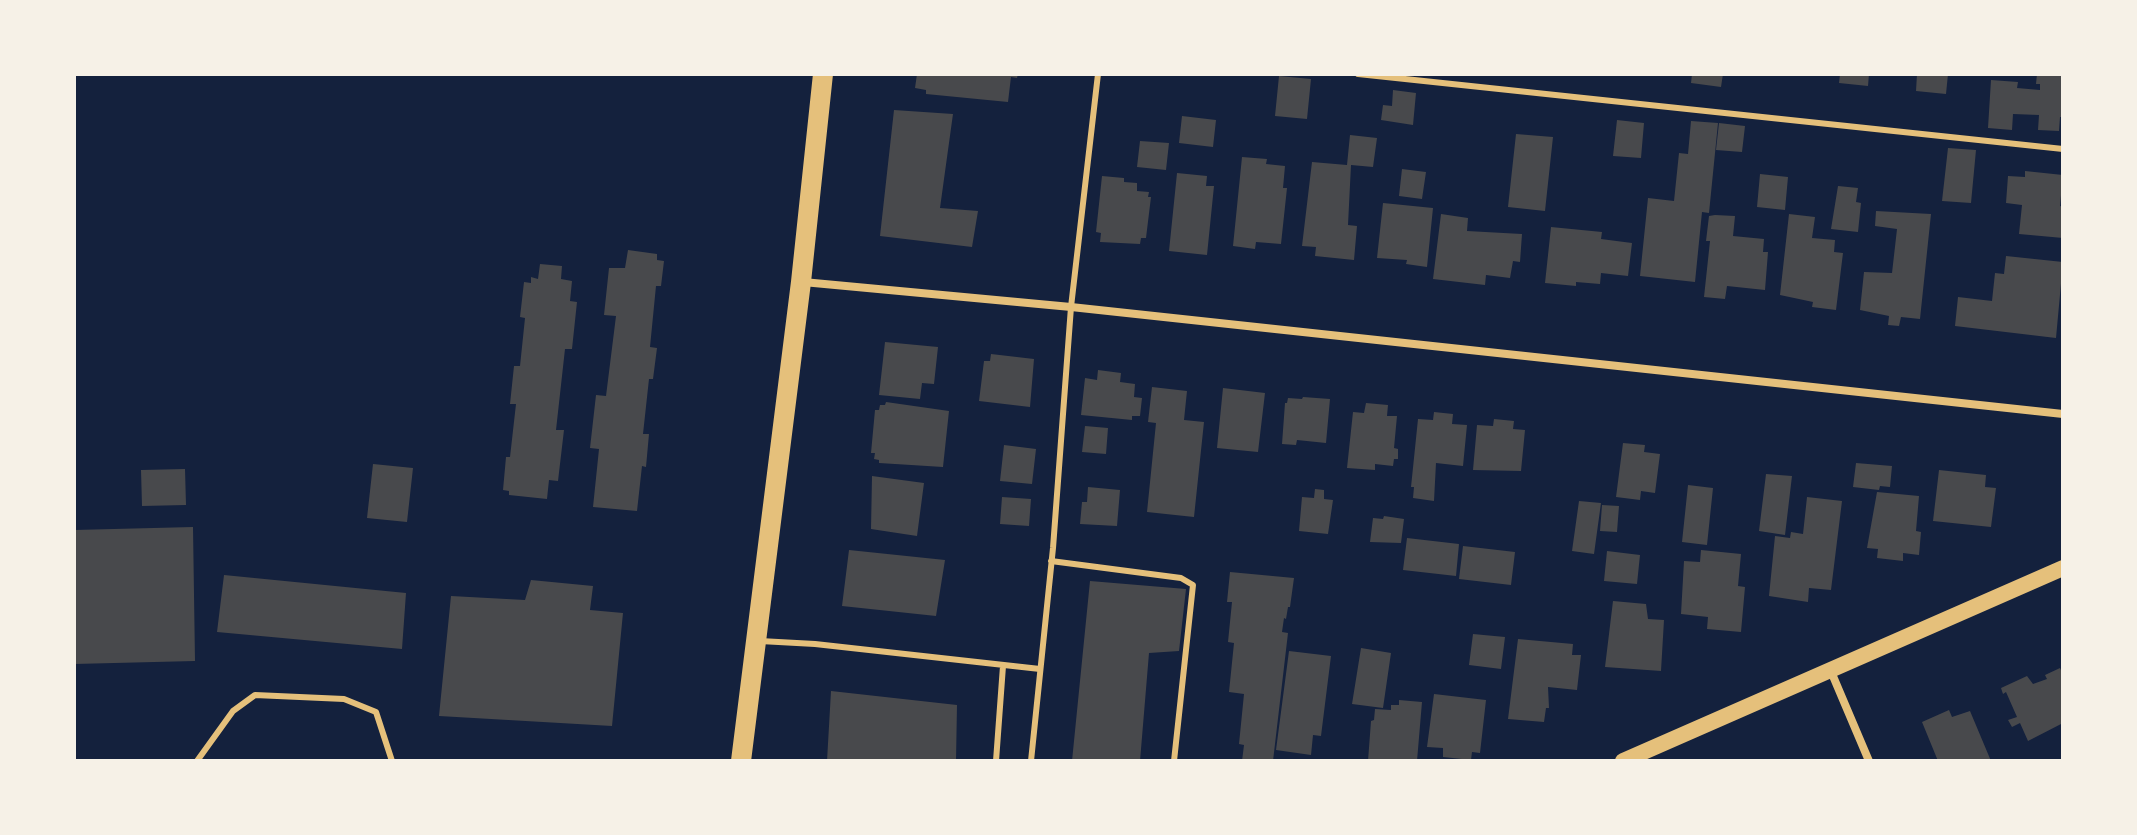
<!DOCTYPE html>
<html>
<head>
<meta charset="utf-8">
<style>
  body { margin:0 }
  #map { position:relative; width:2137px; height:835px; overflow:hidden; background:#14213d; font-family:"Varela Round",sans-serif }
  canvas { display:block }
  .frame { position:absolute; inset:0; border:76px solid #f6f1e7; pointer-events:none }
</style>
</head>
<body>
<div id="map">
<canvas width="2137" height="835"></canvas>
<div class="frame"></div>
</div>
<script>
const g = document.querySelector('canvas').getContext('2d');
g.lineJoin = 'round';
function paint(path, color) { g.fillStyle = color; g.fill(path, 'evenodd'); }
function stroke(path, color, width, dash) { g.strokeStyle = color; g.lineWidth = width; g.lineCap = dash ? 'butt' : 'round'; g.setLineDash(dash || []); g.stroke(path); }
const building = new Path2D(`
  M917 74H1018L1017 78 1011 77 1008 102 926 94V90L915 88Z
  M1692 74H1723L1721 87 1691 83Z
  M1840 74H1869L1868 86 1839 83Z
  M1917 74H1948L1946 94 1916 91Z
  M2037 74H2063V117H2060L2059 131 2038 130 2039 115 2013 114 2012 130 1988 128 1991 80 2018 82 2017 88 2040 90V84H2036Z
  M1279 76 1311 79 1307 119 1275 116Z
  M1393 90 1416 93 1413 125 1381 120 1383 105 1392 106Z
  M894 110 953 114 940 208 978 211 972 247 880 236Z
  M1182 116 1216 120 1213 147 1179 143Z
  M1617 120 1644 123 1641 158 1613 156Z
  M1691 121 1718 123 1709 213 1702 212 1695 282 1640 276 1648 198 1674 201 1679 153 1688 154Z
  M1719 123 1745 126 1742 152 1716 150Z
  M1516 134 1553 137 1545 211 1508 207Z
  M1350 135 1377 138 1373 167 1351 165 1348 225 1357 226 1354 260 1315 256 1316 247 1302 246 1312 162 1347 165Z
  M1140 141 1169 143 1166 170 1137 167Z
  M1948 148 1976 150 1971 203 1942 201Z
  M1242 157 1267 159 1266 164 1285 166 1283 188H1287L1281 244 1256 242 1255 249 1233 246Z
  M1402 169 1426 172 1422 199 1399 196Z
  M2025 171 2063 175 2060 206 2063 207V238L2019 234 2022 205 2006 203 2008 176 2025 177Z
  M1177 173 1207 176 1206 186H1214L1207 255 1169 251Z
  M1760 174 1788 177 1785 210 1757 207Z
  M1102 176 1124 178V182L1137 183V191L1149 192 1148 197H1151L1146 238H1141L1140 244 1100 242 1101 233 1096 232Z
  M1838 186 1858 188 1856 202 1861 203 1858 232 1831 229Z
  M1383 203 1433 208 1427 267 1406 264 1407 260 1377 258Z
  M1876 211 1931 214 1920 319 1901 317 1899 326 1888 325 1889 316 1860 310 1864 272 1892 273 1897 229 1875 226Z
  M1441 214 1468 218 1467 231 1522 234 1520 262 1513 261 1510 278 1486 275 1485 285 1433 279Z
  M1789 214 1815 217 1812 238 1835 240 1834 252 1843 253 1836 310 1812 307 1813 302 1780 295Z
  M1715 215 1735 216 1733 236 1764 239 1763 252H1768L1765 290 1727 286 1725 299 1704 297 1710 241H1706L1709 216Z
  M1551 227 1602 232 1601 239 1632 243 1628 276 1601 273 1600 284 1576 282V286L1545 283Z
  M628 250 657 254V260L664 261 661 286H656L650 347 657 348 653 379H649L643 434H649L646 467 642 466 637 511 593 507 599 449 590 448 596 395 606 396 616 316 604 315 609 268H625Z
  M2006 256 2063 262 2056 338 1955 326 1958 297 1992 301 1995 273 2004 274Z
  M540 264 562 266 561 279 572 281 570 301 577 302 572 349H565L556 430H564L558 481 549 480 547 499 509 495V491L503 490 506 457H510L516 404H510L514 366H520L525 318 520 317 524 282 531 283V277L538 279Z
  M885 342 938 347 934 384 922 383 920 399 879 395Z
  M991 354 1034 359 1030 407 979 401 984 361H990Z
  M1098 370 1121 373 1120 382 1135 384 1134 397 1142 398 1140 416H1132V420L1081 415 1085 378 1097 380Z
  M1152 387 1187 391 1184 420 1204 422 1194 517 1147 512 1156 423 1148 422Z
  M1223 388 1265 393 1258 452 1217 448Z
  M1303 397 1330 399 1326 443 1297 440 1296 445 1282 444 1285 403H1287L1288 398 1302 399Z
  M886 402 949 411 943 467 879 463V460L874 459 875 453H871L875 410H879L880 405H885Z
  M1366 403 1388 405 1387 416H1397L1394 448 1398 449V459H1394L1393 466 1375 464V470L1347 468 1353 412 1364 413Z
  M1434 412 1453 414 1452 424 1467 425 1463 466 1436 463 1434 501 1413 498 1414 487H1411L1418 419 1433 420Z
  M1494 419 1514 421 1513 429 1525 430 1521 471 1473 470 1477 425 1493 426Z
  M1085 426 1108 428 1106 454 1082 452Z
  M1623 443 1645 445 1644 452 1660 454 1655 493 1641 491 1640 500 1616 497Z
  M1004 445 1036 449 1032 484 1000 481Z
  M1856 463 1892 466 1890 487 1880 486 1879 490 1853 487Z
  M373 464 413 468 407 522 367 518Z
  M185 469 186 505 142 506 141 470Z
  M1939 470 1986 475 1985 487 1996 488 1991 527 1933 521Z
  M1766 474 1792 476 1785 535 1759 531Z
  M872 476 924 483 917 536 871 529Z
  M1688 485 1713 488 1707 545 1682 542Z
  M1088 487 1120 490 1117 526 1080 524 1082 502H1087Z
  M1315 489 1324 490V499L1333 500 1328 534 1299 531 1302 497 1314 498Z
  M1877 492 1919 496 1916 531 1921 532 1919 555 1903 553V561L1877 558 1878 549 1867 548Z
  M1002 497 1031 499 1029 526 1000 524Z
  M1807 497 1842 501 1831 590 1809 588 1808 602 1769 596 1775 536 1790 538 1791 532 1803 534Z
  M1579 501 1601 503 1594 554 1572 551Z
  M1602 505 1619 506 1617 532 1600 531Z
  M1384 516 1404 519 1401 543 1370 542 1373 518 1383 519Z
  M193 527 195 661 74 664V530Z
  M1407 538 1459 544 1456 576 1403 570Z
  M1463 546 1515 552 1511 585 1459 579Z
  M849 550 945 560 936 616 842 606Z
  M1701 550 1741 554 1738 586 1745 587 1741 632 1707 629 1708 617 1681 614 1684 561 1700 562Z
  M1607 551 1640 555 1637 584 1604 581Z
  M1230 572 1294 578 1290 607H1288L1286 619 1284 618 1282 632 1288 633 1273 761H1242L1244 745 1239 744 1244 694 1229 692 1234 643 1228 642 1232 602H1227Z
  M224 575 406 593 402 649 217 632Z
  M531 580 593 586 590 610 623 613 612 726 439 716 451 596 525 600Z
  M1090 581 1186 589 1179 651 1149 653 1140 761H1072Z
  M1613 601 1646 604 1648 619 1664 620 1661 671 1605 667Z
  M1473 634 1505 637 1501 669 1469 665Z
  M1518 639 1573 644 1572 655H1581L1577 690 1548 687 1549 708H1546L1544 722 1508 719Z
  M1361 648 1391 653 1383 708 1352 704Z
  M1289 651 1331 656 1321 736 1313 735 1311 755 1276 750Z
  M2060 668 2063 675V723L2028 741 2020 723 2012 727 2008 720 2017 717 2006 692 2003 694 2001 688 2027 676 2033 684 2047 679 2045 675Z
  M831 691 957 705 956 761H827Z
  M1434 694 1486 700 1480 753 1472 752 1471 760 1443 757V748L1427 747Z
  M1399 700 1422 702 1417 761H1368L1371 721 1374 720 1375 709 1391 710V705H1399Z
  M1949 710 1952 717 1970 711 1991 761H1938L1922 722Z`);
const service = new Path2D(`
  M1358 74 2063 149
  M1051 561 1181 578 1193 585 1174 761
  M760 641 815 644 1040 669
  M197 761 233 711 255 695 344 699 376 712 392 761
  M996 761 1003 666
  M1031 761 1053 548 1071 307 1098 74`);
const minor = new Path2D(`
  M803 282 1071 307 2063 414
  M1830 669 1869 761`);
const secondary = new Path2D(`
  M1623 761 2063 568`);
const primary = new Path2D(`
  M741 761 801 282 823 74`);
paint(building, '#48494c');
stroke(service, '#e5c07b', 6);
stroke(minor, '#e5c07b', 8);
stroke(secondary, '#e5c07b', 16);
stroke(primary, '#e5c07b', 20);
</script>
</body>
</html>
